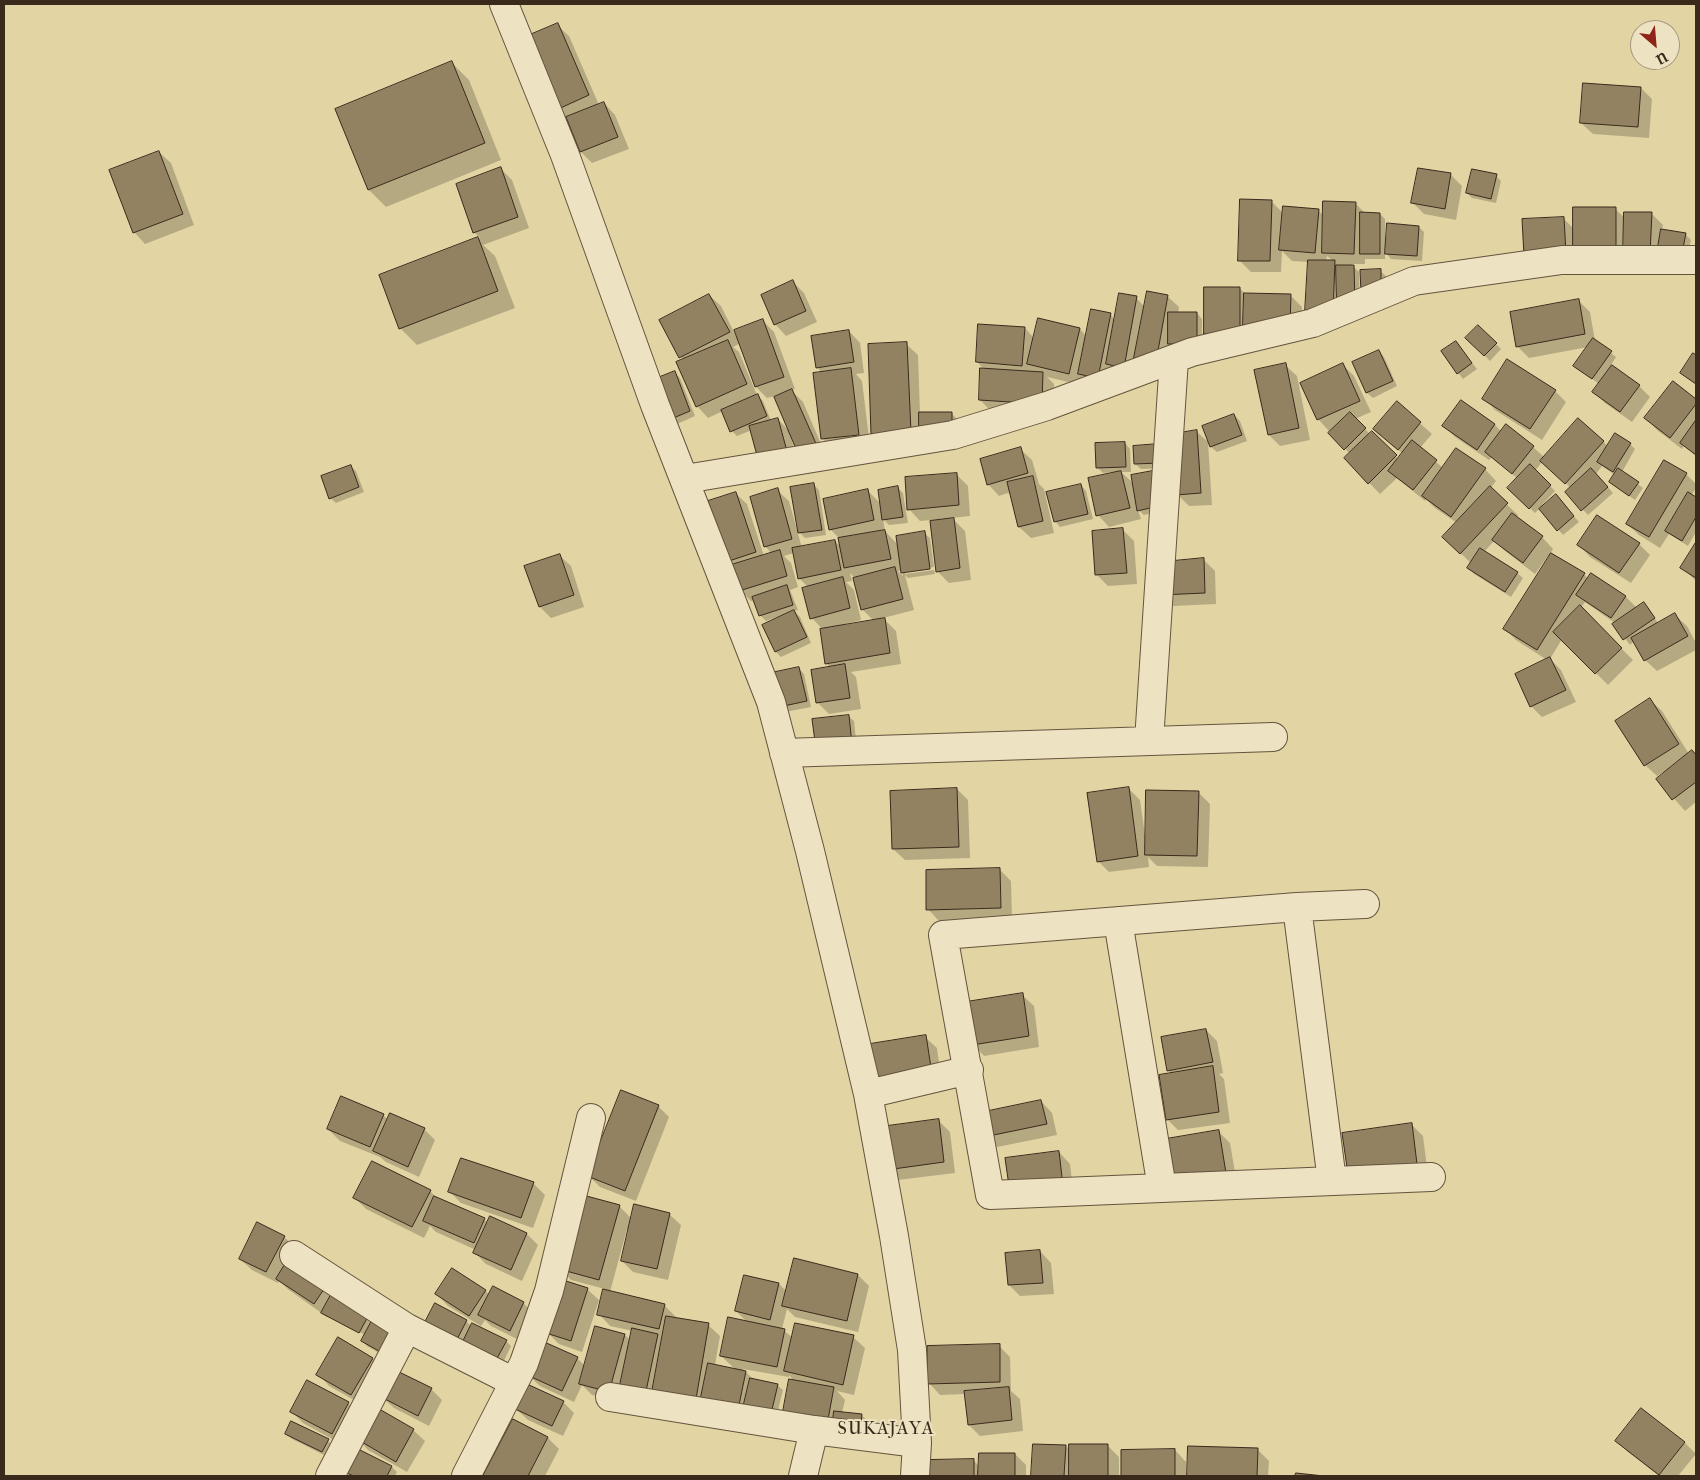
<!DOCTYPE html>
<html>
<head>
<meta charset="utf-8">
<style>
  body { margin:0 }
  #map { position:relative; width:1700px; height:1480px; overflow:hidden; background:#e3d4a3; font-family:"IM FELL French Canon",serif }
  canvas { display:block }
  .frame { position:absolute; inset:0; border:5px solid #3a2a1c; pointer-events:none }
  .north { position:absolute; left:1630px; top:20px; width:50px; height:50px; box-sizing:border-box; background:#ede3c3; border:1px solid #a59980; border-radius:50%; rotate:153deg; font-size:14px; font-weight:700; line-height:20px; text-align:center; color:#3a2a1c }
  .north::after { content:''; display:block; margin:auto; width:18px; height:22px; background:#8f2418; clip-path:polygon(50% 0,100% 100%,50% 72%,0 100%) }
</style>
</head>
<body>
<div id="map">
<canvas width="1700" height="1480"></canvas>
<div class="frame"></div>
<div class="north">U</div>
</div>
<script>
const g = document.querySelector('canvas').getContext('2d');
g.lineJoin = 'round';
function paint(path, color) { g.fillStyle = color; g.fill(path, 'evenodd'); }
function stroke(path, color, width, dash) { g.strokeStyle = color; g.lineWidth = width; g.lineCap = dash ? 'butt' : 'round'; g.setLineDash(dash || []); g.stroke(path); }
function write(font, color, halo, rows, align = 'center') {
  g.font = font + ' "IM FELL French Canon",serif'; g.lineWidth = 4; g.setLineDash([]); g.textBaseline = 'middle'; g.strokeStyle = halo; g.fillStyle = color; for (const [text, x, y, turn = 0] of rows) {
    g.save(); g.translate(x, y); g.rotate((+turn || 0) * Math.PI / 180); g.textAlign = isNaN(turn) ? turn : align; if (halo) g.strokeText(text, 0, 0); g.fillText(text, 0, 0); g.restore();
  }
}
const shadow = new Path2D(`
  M557 25 569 36 599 105 604 103 615 115 629 149 592 163 581 152 569 120 557 109Z
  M452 63 469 80 501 160 386 207 369 190Z
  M1641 88 1652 99 1649 138 1593 134 1581 123Z
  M159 152 171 163 194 225 145 244 134 232Z
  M501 169 512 180 529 228 483 245 495 256 515 308 417 345 400 328 381 276 480 238 474 232Z
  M1451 175 1462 186 1456 220 1424 214 1413 203Z
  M1496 176 1501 181 1496 203 1472 198 1467 193Z
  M1271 201 1284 214 1318 210 1324 216 1355 203 1366 214H1380L1385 219V242L1419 227 1424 232 1422 261 1391 259 1385 252V259H1365V264H1351L1359 272 1360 309 1344 324 1309 262 1292 261 1282 251 1281 272H1251L1240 261ZM1327 256 1333 261H1326Z
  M1615 209 1625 218 1651 213 1663 225 1662 230 1685 234 1691 240 1686 262 1537 267 1563 218 1574 229Z
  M1380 271 1386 276V297L1362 291Z
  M793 282 804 293 817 322 786 336 775 324Z
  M1239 288 1246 294 1291 296 1302 307 1301 337 1217 345 1206 333Z
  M709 295 721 306 736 336 763 321 774 332 795 389 791 390 803 402 828 460 793 438H791L799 466 752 430 737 436 732 431 723 411 708 418 697 406 683 360 660 320ZM741 343 756 387 767 398 775 396 790 432 778 419 771 421 763 401 757 395 739 352 733 347Z
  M1167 296 1179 307 1178 313H1197L1202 319V349L1091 385 1082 376 1081 385 1047 377 1054 384 1053 415 991 411 980 400 985 370 977 362 1025 328 1034 338 1080 329 1087 337 1110 314 1115 320 1136 298 1145 307Z
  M1578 300 1590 312 1595 341 1616 357 1611 365 1639 386 1650 397 1632 422 1605 403 1594 392 1599 384 1575 366 1588 347 1529 358 1518 347 1511 313Z
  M1478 326 1501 349 1490 361 1467 338Z
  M849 331 860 343 864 373 856 374 862 381 870 446 834 450 822 438V373L817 367Z
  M1456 342 1477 369 1463 379 1442 352Z
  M906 344 918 355 920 413 952 414 957 419V437L884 444 873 433Z
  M1379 351 1384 357 1397 386 1373 398 1367 393 1354 363Z
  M1693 355 1696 357V385L1681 373Z
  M1285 365 1297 376 1310 440 1280 446 1269 435Z
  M1343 365 1354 376 1371 412 1355 419 1370 434 1372 432 1398 459 1403 454 1386 440 1397 403 1432 434 1420 448 1443 468 1485 469 1496 481 1490 489 1518 515 1516 518 1542 537 1553 549 1550 554 1584 574 1588 579 1591 574 1626 597 1637 608 1643 603 1659 624 1675 615 1687 626 1696 643V650L1657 671 1645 660 1634 641 1630 645 1614 624 1615 623 1585 602 1581 608 1633 660 1608 685 1562 639 1550 659 1561 670 1576 702 1542 717 1531 706 1547 660 1516 640 1505 629 1550 557 1548 556 1535 574 1505 551 1494 541 1484 552 1517 573 1523 578 1511 597 1474 574 1469 568 1472 564 1455 548 1457 523 1435 508 1426 499 1425 501 1397 478 1380 494 1345 458 1350 454 1318 419Z
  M674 372 680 378 695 416 677 424 672 419Z
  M1673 383 1696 400V456L1684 445 1682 449 1657 430 1646 418Z
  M1555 391 1566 402 1542 440 1495 410 1484 398Z
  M1234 415 1240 421 1247 441 1217 452 1211 447 1204 426Z
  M1494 424 1502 432 1506 426 1533 447 1545 458 1603 441 1608 447 1630 444 1635 449 1622 472 1643 488 1635 500 1610 482 1615 475 1602 466 1596 474 1613 493 1588 515 1566 492 1571 488 1542 462 1535 471 1555 491 1542 505 1543 506 1561 501 1579 522 1563 535 1540 508 1535 513 1509 488 1518 479 1492 457 1489 460 1455 437 1444 426Z
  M1196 431 1208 442 1212 505 1189 506 1178 495Z
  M1125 443 1130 449 1131 472H1121L1164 511 1144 515 1138 510 1141 519 1109 527 1098 515 1112 472 1103 473 1097 467Z
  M1134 447 1165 468 1141 469 1135 464Z
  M1020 449 1032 460 1039 484 1044 489 1054 533 1031 538 1019 527 1011 492 999 496 988 484Z
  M350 466 356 471 364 492 336 503 330 498Z
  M956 474 968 486 970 516 952 518 965 531 971 580 949 583 937 571 931 520 920 521 909 509Z
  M1686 474 1696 484V488L1691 496 1696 498V532L1688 546 1669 534 1660 548 1639 535 1627 524Z
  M814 485 819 490 826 535 805 538 799 532Z
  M1081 485 1086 491 1093 519 1060 527 1055 521Z
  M898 488 903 493 908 523 889 525 883 519 885 531 898 545 924 533 930 538 934 567 905 571V574L934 570 935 574 908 578 905 575 914 610 883 618 896 631 901 664 851 672 856 677 861 709 829 714 817 702 831 668 826 663 823 630 812 618 808 587 799 578 794 553 784 556 791 563 798 587 790 590 798 610 794 611 800 617 811 643 781 657 776 652 783 615 766 621 760 615 755 600 751 601 740 590 735 565 730 560 735 493 747 504 764 556 772 554 765 546 777 490 789 501 802 548 835 541 841 547 840 539 830 529 868 491 881 504ZM902 570 903 576 898 571ZM850 573 855 578 862 609 874 621 845 626V624L861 620 854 590 846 582 852 581Z
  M1123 530 1134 541 1137 584 1108 586 1097 575Z
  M1639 544 1650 555 1631 583 1590 557 1579 545Z
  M1696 545V581L1682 568Z
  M559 555 571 566 584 607 551 618 540 607Z
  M1204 560 1215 571 1216 604 1173 606 1162 594Z
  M799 668 804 674 811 707 785 712 780 707Z
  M1650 700 1662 711 1689 754 1692 752 1696 756V802L1685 811 1657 779 1664 774 1663 772 1657 776 1645 765Z
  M848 716 854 721 857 750 817 749Z
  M957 789 968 800 970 858 905 860 893 849Z
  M1129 789 1140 800 1145 835 1198 792 1210 804 1208 867 1157 866 1148 857 1149 867 1109 872 1098 861Z
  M999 869 1011 881 1012 919 939 921 928 909Z
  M1022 995 1034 1006 1039 1047 984 1056 973 1044Z
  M1206 1030 1217 1041 1223 1073 1219 1074 1224 1079 1230 1123 1178 1130 1167 1119 1172 1074 1168 1070Z
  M925 1037 937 1048 942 1085 888 1094Z
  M1041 1101 1052 1113 1057 1135 997 1147 985 1136Z
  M658 1106 669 1117 636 1201 600 1187 589 1176Z
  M383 1115 388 1120 424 1129 435 1140 419 1177 386 1162 380 1157 340 1141 328 1129Z
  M938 1120 950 1132 955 1173 898 1180 887 1169Z
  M1411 1124 1423 1136 1428 1175 1360 1185Z
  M1218 1131 1230 1143 1237 1184 1186 1193Z
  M1059 1152 1070 1164 1074 1197 1022 1204Z
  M533 1183 545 1195 533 1228 461 1203 450 1192Z
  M430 1191 438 1199 484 1219 488 1223 491 1218 527 1234 538 1245 522 1281 486 1264 475 1253 476 1250 436 1232 430 1226 424 1238 366 1209 354 1197Z
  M619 1206 632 1219 669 1214 681 1225 668 1280 633 1272 622 1261 629 1229H627L610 1292 664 1305 676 1317 675 1319 708 1325 720 1336 715 1365 736 1370 721 1356 748 1323 736 1311 779 1284 787 1292 858 1275 869 1286 858 1332 795 1317 787 1309 782 1329 793 1338 853 1337 865 1348 854 1395 837 1391 845 1400 842 1413 861 1415 867 1420 865 1437 838 1434 789 1375V1377L743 1369 754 1380 777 1385 783 1390 776 1419 621 1402 592 1395 582 1385 574 1402 540 1386 528 1375 577 1358 585 1366 625 1335 631 1341 633 1331 610 1326 599 1314 605 1289 571 1280 560 1268Z
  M284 1237 370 1312 391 1360 367 1346 362 1341 364 1337 328 1318 364 1337 365 1335 327 1314V1317L289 1290 279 1281 278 1283 252 1270 240 1259Z
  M1040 1251 1051 1263 1054 1294 1020 1296 1009 1285Z
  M587 1289 599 1300 582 1352 559 1344 548 1333Z
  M486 1291 489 1295 523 1303 535 1314 521 1341 491 1326 485 1320 481 1326 448 1306 437 1294Z
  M466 1321 472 1327 506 1341 511 1346 500 1369 428 1335Z
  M338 1339 373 1359 384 1370 363 1405 329 1386 318 1374Z
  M999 1346 1010 1357 1011 1391 1020 1399 1023 1431 980 1436 969 1425 966 1394 940 1395 929 1383Z
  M431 1389 442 1400 429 1426 394 1408 382 1397Z
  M563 1402 574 1413 563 1436 528 1420 516 1409Z
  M348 1403 360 1414 343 1445 303 1423 292 1412Z
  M1642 1410 1685 1443 1696 1454 1678 1476H1659L1628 1452 1617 1441Z
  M513 1420 548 1438 559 1449 545 1476H484Z
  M413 1430 425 1441 407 1472 368 1450 357 1438Z
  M286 1434 328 1441 333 1446 328 1457 292 1439Z
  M1034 1445 1066 1446 1070 1451 1107 1445 1119 1457V1476H1032Z
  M1190 1447 1257 1449 1269 1461 1268 1476H1189Z
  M357 1449 392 1467 397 1472 395 1476H351L346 1471Z
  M1175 1450 1186 1462V1476H1123L1122 1451Z
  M1015 1454 1026 1465V1476H931L930 1462 973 1460 980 1467Z`);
const building = new Path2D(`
  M558 23 589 95 556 110 525 37Z
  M452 61 485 143 368 190 335 109Z
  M1583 83 1641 87 1638 127 1580 123Z
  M604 102 618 137 580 152 566 117Z
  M159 151 183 214 133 233 109 170Z
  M501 167 518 217 473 233 456 184Z
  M1418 168 1451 173 1445 209 1411 203Z
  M1472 169 1497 174 1491 199 1466 193Z
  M1240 199 1272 200 1270 261H1238Z
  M1323 201 1356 202 1354 254 1322 253Z
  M1283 206 1319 209 1315 253 1279 250Z
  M1573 207H1616V255L1573 256Z
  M1360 212 1380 213V254H1360Z
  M1624 212H1652L1650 254H1623Z
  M1564 217 1566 254 1524 256 1522 219Z
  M1387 223 1419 226 1417 256 1385 254Z
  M1661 229 1686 233 1681 258 1657 253Z
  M478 237 498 291 399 329 379 275Z
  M1308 260H1335L1333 313 1305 312Z
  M1336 265H1354L1355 304H1337Z
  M1381 269V292H1361L1360 270Z
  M793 280 806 311 774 325 761 295Z
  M1204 287H1240V334H1204Z
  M1147 291 1168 295 1156 362 1134 358Z
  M1119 293 1137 296 1124 368 1106 364Z
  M1244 293 1291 294 1290 326 1243 325Z
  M709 294 730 332 679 358 659 320Z
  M1579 299 1585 334 1516 347 1510 312Z
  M1091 309 1111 313 1098 378 1078 374Z
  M1168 312H1197V344H1168Z
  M1038 318 1080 328 1069 374 1027 364Z
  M763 319 784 377 755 387 734 330Z
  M978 324 1025 327 1022 366 976 362Z
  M1478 325 1497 343 1484 356 1465 338Z
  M849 330 854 362 816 368 811 336Z
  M1593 338 1612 351 1592 379 1573 366Z
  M728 340 747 384 696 407 676 362Z
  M1456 341 1472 363 1457 374 1441 351Z
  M907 342 911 432 871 434 868 344Z
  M1379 350 1393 381 1366 393 1352 362Z
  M1693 353 1696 355V384L1680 373Z
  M1507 359 1556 390 1530 429 1482 399Z
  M1286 363 1299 428 1268 435 1254 370Z
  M1343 363 1360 401 1317 420 1300 383Z
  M1612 365 1640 385 1620 412 1592 392Z
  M851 368 859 435 821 439 813 373Z
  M980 368 1043 372 1042 404 979 400Z
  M675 371 690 411 671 419 655 379Z
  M1673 381 1696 399V404L1670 438 1644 418Z
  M792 389 818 448 799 456 774 397Z
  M758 394 767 416 730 432 721 410Z
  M1461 400 1495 424 1477 450 1442 426Z
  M1397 401 1421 422 1398 450 1373 429Z
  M919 412H952V432H919Z
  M1350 412 1366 428 1344 450 1328 433Z
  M1234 414 1242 435 1210 447 1202 426Z
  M778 418 788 455 759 463 749 426Z
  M1578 418 1604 441 1565 484 1540 461Z
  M1696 420V455L1680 443Z
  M1506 424 1534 446 1512 474 1485 452Z
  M1197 430 1201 493 1176 495 1174 434Z
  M1372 431 1397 455 1368 484 1344 458Z
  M1615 433 1631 443 1613 472 1597 462Z
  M1412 440 1437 460 1413 490 1388 471Z
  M1125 442 1126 467 1096 468 1095 443Z
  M1158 444 1160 463 1134 464 1133 446Z
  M1021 447 1028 473 987 485 980 459Z
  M1456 448 1486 468 1451 517 1422 496Z
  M1664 460 1687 473 1649 537 1626 524Z
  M1530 464 1551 485 1529 509 1507 488Z
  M351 465 359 487 329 499 321 476Z
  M1591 468 1608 487 1581 511 1565 492Z
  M1618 468 1639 482 1629 496 1609 482Z
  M1158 470 1159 506 1137 511 1131 475Z
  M1121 471 1130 508 1096 516 1088 478Z
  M957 473 959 505 907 510 905 477Z
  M1033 476 1043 521 1018 527 1007 482Z
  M814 483 822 530 798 533 790 487Z
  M1081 484 1088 514 1054 522 1046 492Z
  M898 486 903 517 882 520 878 490Z
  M1490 486 1508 503 1460 554 1442 537Z
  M778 488 792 539 764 547 750 497Z
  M868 489 874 520 829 530 823 499Z
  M736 492 756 552 729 561 708 501Z
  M1688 492 1696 497V517L1682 541 1665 531Z
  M1556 494 1574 516 1557 531 1539 509Z
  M1512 513 1543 536 1523 563 1492 540Z
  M1597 515 1640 543 1619 573 1577 545Z
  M954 518 960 568 936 572 930 521Z
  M1123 528 1127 573 1095 575 1092 531Z
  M885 530 891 559 844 568 838 538Z
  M925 531 930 569 901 573 896 536Z
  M835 540 841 570 798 579 792 548Z
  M1696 542V578L1680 568Z
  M1480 548 1518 572 1505 592 1467 568Z
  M780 550 787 576 739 591 731 565Z
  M1551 553 1585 573 1537 650 1503 629Z
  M560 554 574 595 539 607 524 566Z
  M1204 558 1205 593 1161 595 1163 562Z
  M895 567 903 599 861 610 853 578Z
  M1591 573 1626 596 1611 618 1576 595Z
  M843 577 850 608 810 619 802 588Z
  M787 585 793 605 759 616 752 597Z
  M1644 602 1655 618 1623 640 1612 624Z
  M1580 605 1622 648 1595 674 1553 632Z
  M794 610 807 637 775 652 762 625Z
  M1675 613 1688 636 1644 661 1631 638Z
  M885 618 890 653 825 664 820 629Z
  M1550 657 1566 690 1530 707 1515 674Z
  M845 664 850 698 816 703 811 670Z
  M799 667 807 701 779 707 771 673Z
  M1650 698 1679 744 1644 766 1615 721Z
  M849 715 852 745 816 749 812 719Z
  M1692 750 1696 755V782L1672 800 1656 779Z
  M1129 787 1138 856 1097 862 1087 793Z
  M957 788 959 847 892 849 890 791Z
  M1146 790 1199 791 1197 856 1145 855Z
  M1000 868 1001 908 926 910V870Z
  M1023 993 1029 1036 972 1045 966 1002Z
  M1206 1029 1213 1062 1167 1071 1161 1037Z
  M926 1035 932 1074 876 1083 870 1044Z
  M1213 1066 1219 1112 1166 1120 1159 1075Z
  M621 1090 659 1105 625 1191 587 1176Z
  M341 1096 384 1114 370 1147 327 1129Z
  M1041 1100 1047 1124 984 1137 979 1113Z
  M390 1113 425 1128 408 1167 373 1151Z
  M939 1119 944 1162 886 1170 880 1127Z
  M1412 1123 1417 1164 1348 1174 1342 1133Z
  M1219 1130 1226 1173 1174 1183 1166 1139Z
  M1059 1151 1063 1186 1010 1193 1005 1158Z
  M461 1158 534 1182 521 1218 448 1192Z
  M372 1161 431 1190 412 1227 353 1198Z
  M579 1194 620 1205 599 1280 559 1269Z
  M434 1196 485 1218 474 1243 423 1221Z
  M634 1204 670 1213 657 1269 621 1261Z
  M490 1216 527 1233 511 1270 473 1253Z
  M257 1222 285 1236 266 1272 239 1259Z
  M1040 1250 1043 1283 1008 1285 1005 1253Z
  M289 1258 328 1283 314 1304 276 1279Z
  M794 1258 858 1274 847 1321 782 1306Z
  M452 1268 486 1290 469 1316 435 1294Z
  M744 1275 779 1283 770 1320 735 1311Z
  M563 1280 588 1288 571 1341 546 1333Z
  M493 1286 524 1302 510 1331 478 1315Z
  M603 1289 665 1304 659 1329 597 1315Z
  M333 1291 371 1311 359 1333 321 1313Z
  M435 1303 467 1320 453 1347 421 1330Z
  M375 1315 400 1329 386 1355 361 1341Z
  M666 1316 709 1323 696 1399 652 1392Z
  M728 1317 785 1329 777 1367 720 1356Z
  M472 1323 507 1340 494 1364 460 1348Z
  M795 1323 854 1335 843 1385 784 1371Z
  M595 1326 625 1334 609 1392 579 1384Z
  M632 1328 658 1334 645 1396 619 1390Z
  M338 1337 373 1358 351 1395 316 1375Z
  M542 1341 578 1357 562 1391 527 1375Z
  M1000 1344V1382L927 1384V1346Z
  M708 1363 746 1371 738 1410 700 1402Z
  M395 1370 432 1388 418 1416 381 1397Z
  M750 1378 778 1384 771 1414 743 1408Z
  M789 1379 834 1387 827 1425 782 1417Z
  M307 1380 349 1402 332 1434 290 1412Z
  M527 1384 564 1401 552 1426 515 1409Z
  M1009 1387 1012 1420 968 1425 964 1391Z
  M374 1406 414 1429 396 1462 355 1438Z
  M1641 1408 1685 1442 1659 1475 1615 1441Z
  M834 1411 862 1414 860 1432 832 1429Z
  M513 1419 548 1437 528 1476H483Z
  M291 1421 329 1439 322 1452 285 1434Z
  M1033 1444 1066 1445 1064 1476H1031Z
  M1069 1444H1108V1476H1069Z
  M1188 1446 1258 1448 1257 1476H1187Z
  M356 1448 392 1466 387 1476H354L344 1472Z
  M1175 1449V1476H1121V1450Z
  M979 1453H1015V1476H978Z
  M974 1459V1476H929V1460Z
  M1296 1473 1324 1476H1295Z`);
const minor = new Path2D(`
  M504 4 565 155 655 405 771 702 810 851 868 1094 894 1236 912 1350 917 1443 915 1476
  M685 479 953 435 1047 406 1192 352 1313 323 1414 281 1562 260H1696
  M1149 741 1174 359
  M784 753 1273 737
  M1297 907 1365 904
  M1118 921 1162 1188
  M868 1094 969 1070
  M1332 1181 1297 907 943 935 990 1195 1431 1177
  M294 1255 407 1328 514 1382
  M610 1397 814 1430 917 1443
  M330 1476 407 1328
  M466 1476 524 1363 549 1291 591 1118
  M803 1476 814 1430`);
const quarterNames = [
  ["SUKAJAYA",886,1430]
];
paint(shadow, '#0003');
paint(building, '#928262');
stroke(building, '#3a2a1c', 1);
stroke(minor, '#64543e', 30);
stroke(minor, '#ede3c3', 28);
g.letterSpacing = '1px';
write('18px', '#3a2a1c', '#ede3c3', quarterNames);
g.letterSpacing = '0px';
</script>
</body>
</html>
